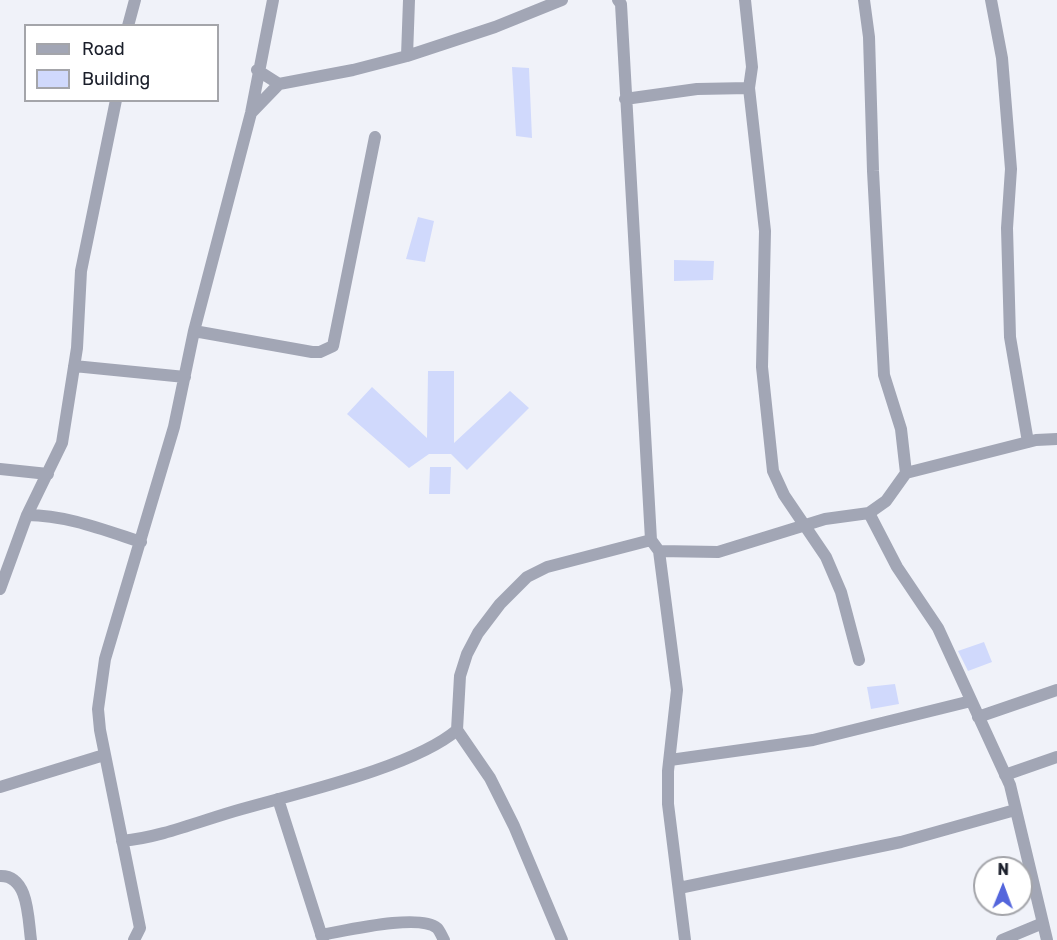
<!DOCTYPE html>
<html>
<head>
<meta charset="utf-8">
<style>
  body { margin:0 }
  #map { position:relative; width:1057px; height:940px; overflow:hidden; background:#f0f2f9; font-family:Rubik,sans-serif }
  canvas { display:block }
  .legend { position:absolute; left:24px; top:24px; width:195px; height:78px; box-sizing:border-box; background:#fff; border:2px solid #a4a5aa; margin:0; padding:8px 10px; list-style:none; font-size:18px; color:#1b1f2b }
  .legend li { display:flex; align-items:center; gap:12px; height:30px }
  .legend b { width:30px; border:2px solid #a4a5aa }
  .north { position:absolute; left:973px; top:856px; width:60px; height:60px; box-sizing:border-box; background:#fff; border:2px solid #a4a5aa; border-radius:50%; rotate:1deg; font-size:16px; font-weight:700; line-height:24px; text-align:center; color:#1b1f2b }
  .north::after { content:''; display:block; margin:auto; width:21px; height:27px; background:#5466dc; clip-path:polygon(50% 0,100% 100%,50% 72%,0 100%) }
</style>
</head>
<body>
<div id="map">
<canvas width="1057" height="940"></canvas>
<ul class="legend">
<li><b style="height:8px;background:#a2a6b5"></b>Road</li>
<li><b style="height:16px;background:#d0d9fc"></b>Building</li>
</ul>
<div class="north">N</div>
</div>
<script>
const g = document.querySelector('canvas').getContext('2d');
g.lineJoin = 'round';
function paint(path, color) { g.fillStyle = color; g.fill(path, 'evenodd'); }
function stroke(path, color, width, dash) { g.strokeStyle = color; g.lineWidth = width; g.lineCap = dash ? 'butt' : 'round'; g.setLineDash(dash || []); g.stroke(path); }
const building = new Path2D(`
  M512 67 529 68 532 138 516 136Z
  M418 217 434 221 425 262 406 259Z
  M674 260 714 261 713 280 674 281Z
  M428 371H454V443L510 391 529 408 467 470 451 454H429L409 468 347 414 372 387 427 438Z
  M430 467H451L450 494H429Z
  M984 642 992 662 968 671 958 651Z
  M895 684 899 704 871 709 867 687Z`);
const minor = new Path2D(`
  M618 0 621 4 651 540 659 551 718 552 825 519 869 513 886 501 906 473 1036 440 1057 439
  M864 0 869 37 873 171 884 375 901 429 906 473
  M991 0 1002 58 1011 169 1007 228 1010 337 1028 442
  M128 26 135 0
  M407 56 409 0
  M257 70 279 84
  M749 88 765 231 762 367 773 471 784 495 826 557 841 592 859 660
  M625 99 697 89 749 88 752 67 745 0
  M251 113 279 84 353 70 407 56 495 27 562 0
  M194 331 312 352H320L333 346 375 137
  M74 366 185 377
  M0 469 48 474
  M869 513 897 567 938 628 1010 785 1047 940
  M27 515C66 515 104 530 141 542
  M659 551 677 690 668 771V804L685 940
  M0 589 27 515 62 443 77 348 81 271 116 100
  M978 717 1057 690
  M670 760 813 740 971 701
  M1005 775 1057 757
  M0 787 104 755
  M278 799 323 940
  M122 841C163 837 202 820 242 809 298 793 414 767 457 730
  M0 876C29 875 28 919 31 940
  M679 888 901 842 1015 810
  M321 935C345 931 419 913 437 928 440 931 442 937 444 940
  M134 940 140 928 100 730 98 709 105 659 174 427 194 331 251 113 273 0
  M562 940 514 826 490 778 457 730 460 676 467 654 478 633 500 604 527 577 547 567 651 540
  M1002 940 1043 923`);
paint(building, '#d0d9fc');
stroke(minor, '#a2a6b5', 12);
</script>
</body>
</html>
